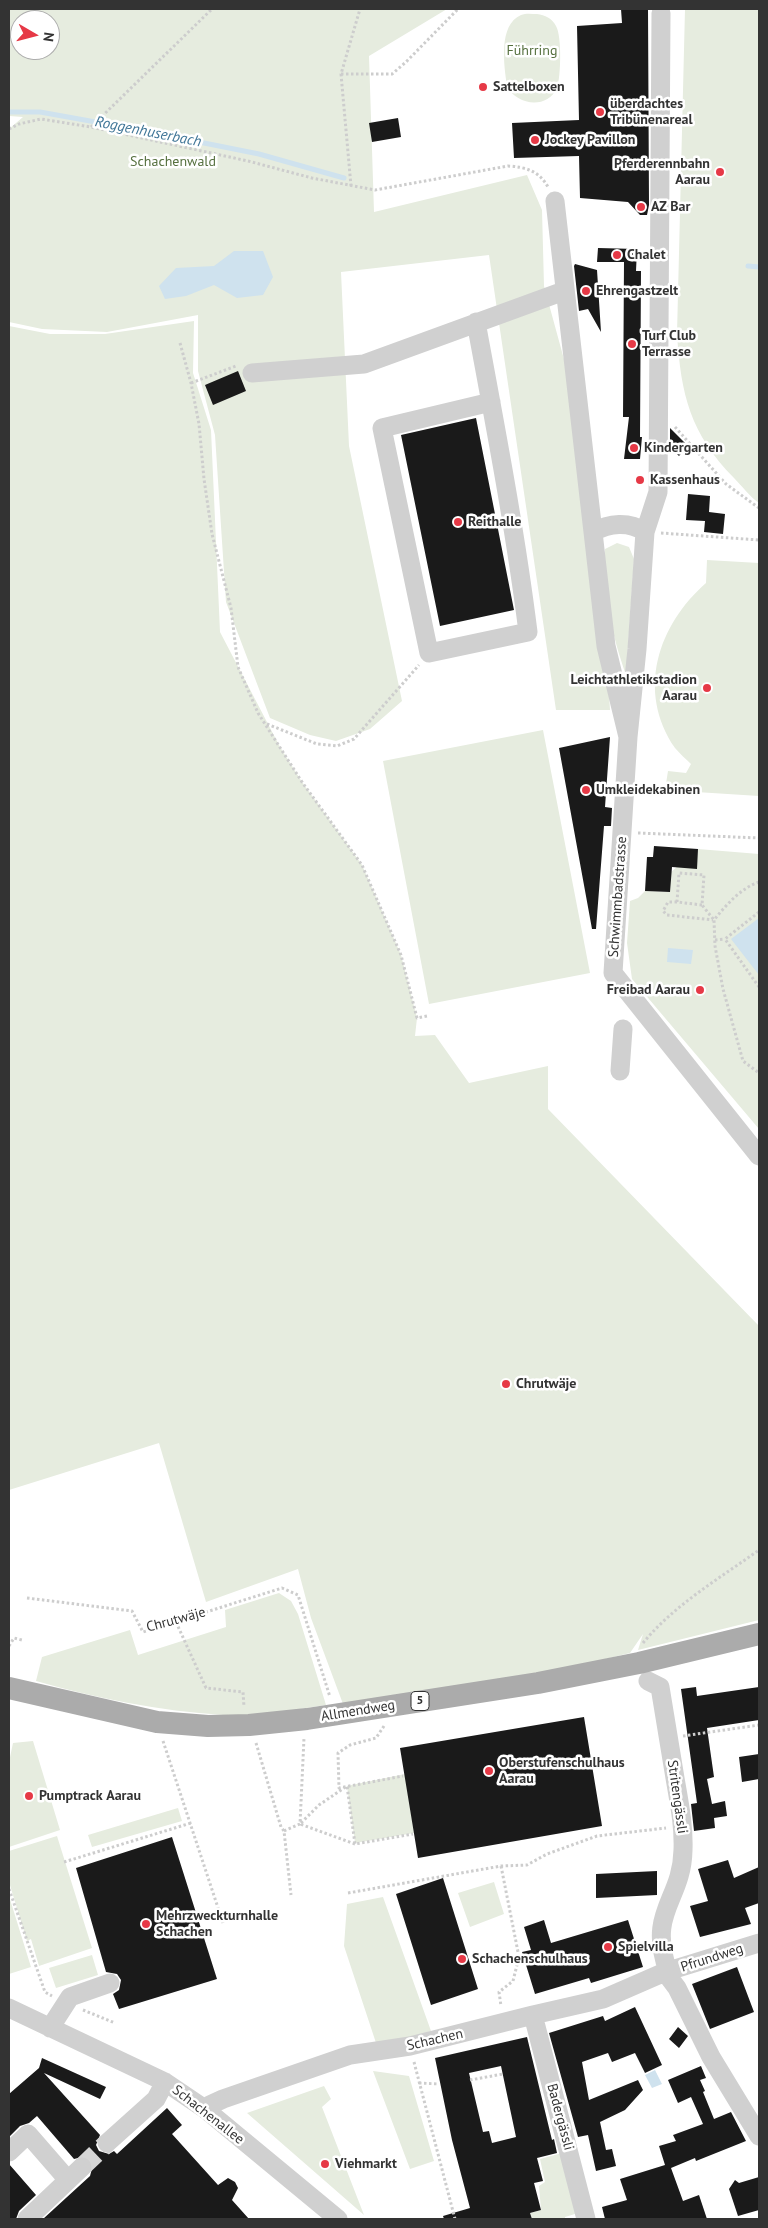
<!DOCTYPE html>
<html>
<head>
<meta charset="utf-8">
<style>
  body { margin:0 }
  #map { position:relative; width:768px; height:2228px; overflow:hidden; background:#fff; font-family:"PT Sans",sans-serif }
  canvas { display:block }
  .frame { position:absolute; inset:0; border:10px solid #333; pointer-events:none }
  .north { position:absolute; left:10px; top:10px; width:50px; height:50px; box-sizing:border-box; background:#fff; border:1px solid #adadad; border-radius:50%; rotate:98deg; font-size:14px; font-weight:700; line-height:20px; text-align:center; color:#333 }
  .north::after { content:''; display:block; margin:auto; width:18px; height:22px; background:#e63946; clip-path:polygon(50% 0,100% 100%,50% 72%,0 100%) }
</style>
</head>
<body>
<div id="map">
<canvas width="768" height="2228"></canvas>
<div class="frame"></div>
<div class="north">N</div>
</div>
<script>
const g = document.querySelector('canvas').getContext('2d');
g.lineJoin = 'round';
function paint(path, color) { g.fillStyle = color; g.fill(path, 'evenodd'); }
function stroke(path, color, width, dash) { g.strokeStyle = color; g.lineWidth = width; g.lineCap = dash ? 'butt' : 'round'; g.setLineDash(dash || []); g.stroke(path); }
function write(font, color, halo, rows, align = 'center') {
  g.font = font + ' "PT Sans",sans-serif'; g.lineWidth = 5; g.setLineDash([]); g.textBaseline = 'middle'; g.strokeStyle = halo; g.fillStyle = color; for (const [text, x, y, turn = 0] of rows) {
    g.save(); g.translate(x, y); g.rotate((+turn || 0) * Math.PI / 180); g.textAlign = isNaN(turn) ? turn : align; if (halo) g.strokeText(text, 0, 0); g.fillText(text, 0, 0); g.restore();
  }
}
const green = new Path2D(`
  M9 9H447L369 56 374 212 527 175 542 210 544 286 568 374 606 646 610 710H556L489 255 341 272 349 446 402 701 370 729 336 741 310 735 270 718 226 602 215 435 198 371V315L107 332 42 329 9 322V129L23 117 9 116ZM20 20H50V50H20Z
  M685 9H759V503C750 497 742 486 734 478 690 433 681 395 677 334Z
  M537 14C545 15 552 18 556 26 562 36 561 77 557 88 547 110 516 105 507 86 504 65 498 25 521 15 526 13 532 14 537 14Z
  M194 321 193 373 211 430 220 632 280 747 302 782 362 865 401 955 417 1018 415 1036 435 1035 469 1083 548 1066V1109L759 1326V1620L638 1650 643 1634 630 1653 572 1667 343 1704 311 1618 298 1569 206 1602 159 1443 9 1490V326L50 334H105Z
  M617 543 629 547 634 559 626 675C612 635 602 592 605 549Z
  M707 560 759 563V796L665 790 668 771 686 773 691 764C686 759 680 754 675 748 636 691 658 625 706 583Z
  M543 730 590 973 429 1004 383 761Z
  M698 849 759 854V1129L632 979 627 943 630 901 638 898 645 891 669 892 671 872Z
  M279 1593 291 1601 298 1614 326 1705C292 1710 257 1717 223 1715 160 1711 96 1698 36 1681L42 1657 130 1630 138 1655 226 1627 225 1610Z
  M33 1741 60 1830 9 1847V1762L13 1743Z
  M405 1774 414 1833 355 1843 347 1786Z
  M178 1808 182 1821 92 1847 88 1835Z
  M57 1836 92 1948 39 1966 31 1939 27 1941 9 1882V1851Z
  M494 1882 504 1914 470 1927 458 1893Z
  M9 1896 31 1967 9 1974Z
  M383 1897 431 2031 378 2049 344 1946 347 1904Z
  M92 1955 98 1975 56 1988 49 1968Z
  M373 2071 409 2076 434 2161 410 2169Z
  M324 2086 331 2099 322 2107 364 2215 247 2113Z
  M562 2153 578 2213 565 2217V2219H532L530 2213 541 2210 539 2186 545 2182 540 2159Z`);
const water = new Path2D(`
  M234 251H263L273 277 263 295 237 298 214 285 186 296 165 299 159 286 176 268 214 266Z
  M759 918V975L731 939Z
  M668 948 693 950 691 964 667 962Z
  M655 2070 662 2084 652 2088 645 2075Z`);
const stream = new Path2D(`
  M9 112H40L129 128 259 154 344 178
  M748 266 759 267`);
const building = new Path2D(`
  M621 9H648L649 205 647 215H640L628 202 580 198 579 156 514 158 512 123 579 120 577 26 622 23Z
  M398 118 401 137 372 142 369 123Z
  M598 248 637 249 636 271H641L640 437H642L640 459H624L629 417H623L624 262H597Z
  M575 264 597 270 601 332 588 309 579 311 574 266Z
  M238 371 246 391 213 405 205 385Z
  M476 418 514 610 440 626 401 435Z
  M670 428 688 446 679 456 670 447Z
  M688 494 710 496 709 512 725 514 723 534 704 532 705 521 686 520Z
  M610 737 605 807 612 808 611 826H604L596 929H592L559 748Z
  M654 846 698 849 697 869 672 867 670 892 645 891 647 857H653Z
  M696 1687 697 1696 759 1687V1720L707 1728 714 1777 707 1779 712 1804 725 1801 727 1816 714 1818 715 1828 694 1831 691 1804 697 1803 681 1689Z
  M584 1717 602 1826 418 1858 400 1748Z
  M759 1754V1779L742 1782 739 1757Z
  M172 1837 217 1979 119 2009 113 1994 119 1990 121 1980 117 1974 106 1972 76 1868Z
  M728 1860 734 1878 759 1867V1903L745 1908 751 1924 700 1937 690 1906 708 1901 698 1869Z
  M657 1871V1895L596 1898V1874Z
  M443 1878 478 1989 431 2005 396 1894Z
  M544 1920 551 1943 628 1920 643 1967 591 1983 589 1978 535 1994 522 1952 531 1950 524 1927Z
  M737 1967 754 2012 710 2029 692 1984Z
  M635 2007 662 2065 645 2073 635 2053 612 2062 608 2053 582 2062 589 2100 638 2080 643 2090 625 2110 600 2122 606 2150 612 2149 616 2166 596 2171 588 2135 578 2137 549 2033 603 2016 605 2021Z
  M678 2027 688 2036 679 2048 669 2039Z
  M527 2037 552 2140 554 2139 557 2153 537 2158 543 2181 534 2183 541 2210 530 2213 532 2219H444L443 2216 470 2208 452 2140 435 2058ZM501 2066 516 2137 492 2143 489 2131 483 2132 469 2073Z
  M42 2058 106 2087 100 2099 44 2073 100 2135 96 2145 99 2151 109 2154 114 2151 117 2154 167 2108 182 2125 172 2134 218 2185 228 2178 235 2182 238 2188 232 2200 249 2219H43L90 2176 93 2165 86 2156 74 2159 37 2116 29 2123 20 2126 9 2137V2094L39 2068Z
  M701 2066 706 2078 700 2080 705 2091 703 2092 714 2119 731 2112 746 2141 696 2161 695 2158 671 2168 683 2201 699 2195 707 2219H605L602 2207 627 2200 620 2179 665 2165 659 2146 676 2141 673 2135 703 2124 691 2097 678 2103 668 2080Z
  M9 2164 36 2195 19 2211 16 2219H9Z
  M759 2177V2210L738 2216 729 2189 735 2180 739 2183Z`);
const minorTunnel = new Path2D(`
  M82 2167 107 2143`);
const path = new Path2D(`
  M341 74H392L406 62 458 9
  M91 127 212 9
  M9 129 19 124 41 119 91 127 248 161 312 178 375 190 508 166C526 167 539 171 548 187
  M351 186 341 74 360 9
  M180 343 191 383 199 424 204 479 212 534 231 608 238 667 258 713 302 782 362 865 401 955 417 1018 427 1016
  M191 383 236 366
  M675 427 726 484 759 508
  M661 533 759 540
  M267 724 317 744 337 746 354 739 419 665
  M638 833 759 838
  M759 882C741 888 726 905 714 920L715 946 723 989 743 1061 759 1073
  M677 902H668L663 911 667 915 713 920
  M702 905 677 902 679 873 704 875 702 905 714 920
  M759 912 725 939 759 987
  M715 940 725 939
  M27 1598 132 1611 143 1632 282 1588 298 1595 330 1697
  M176 1622 206 1688 243 1692 244 1707
  M643 1643C674 1605 720 1578 759 1550
  M9 1646 14 1638 22 1640
  M384 1726 376 1738 350 1745 338 1753 339 1788 403 1776
  M683 1736 759 1725
  M163 1741 223 1923
  M256 1743 281 1827 284 1831 291 1895
  M284 1831 300 1824 304 1738
  M355 1844 300 1824 319 1805 347 1786 355 1844 413 1834
  M64 1862 191 1823
  M501 1866 519 1957 513 1981 499 1992 501 2006
  M9 1889 45 1992 52 1996
  M348 1893 501 1866 527 1865 547 1854 597 1836 666 1828
  M83 2010 115 2023
  M414 2062 455 2219
  M470 2080 503 2074
  M419 2083 439 2084`);
const minor = new Path2D(`
  M555 201 593 532
  M476 322C495 425 515 528 528 632L429 653 382 428 491 402
  M252 373 364 364 564 291
  M645 532 658 492 661 13
  M628 737 606 646 593 532C609 523 629 521 645 532L637 649 628 737 613 973 759 1156
  M620 1071 623 1029
  M648 1681 660 1687C665 1717 670 1747 675 1778 679 1802 684 1825 683 1850 682 1901 647 1911 668 1971
  M665 1972 677 1988 711 2057 759 2136
  M9 2008 165 2082 205 2109 338 2219
  M533 2015 586 2219
  M50 2028 70 1997 110 1983
  M205 2109 210 2105 223 2099 350 2055 410 2046 533 2015 603 1999 665 1972 759 1943
  M107 2143 156 2099 165 2082
  M9 2152 28 2134 68 2180
  M27 2219 82 2167`);
const major = new Path2D(`
  M9 1688 157 1722 208 1726 249 1725 307 1719 538 1683 639 1663 759 1634`);
const markers = [
  [483,87,5,"#e63946"],
  [600,112,5,"#e63946"],
  [535,140,5,"#e63946"],
  [720,172,5,"#e63946"],
  [641,207,5,"#e63946"],
  [617,255,5,"#e63946"],
  [586,291,5,"#e63946"],
  [632,344,5,"#e63946"],
  [634,448,5,"#e63946"],
  [640,480,5,"#e63946"],
  [458,522,5,"#e63946"],
  [707,688,5,"#e63946"],
  [586,790,5,"#e63946"],
  [700,990,5,"#e63946"],
  [506,1384,5,"#e63946"],
  [489,1771,5,"#e63946"],
  [29,1796,5,"#e63946"],
  [146,1924,5,"#e63946"],
  [608,1947,5,"#e63946"],
  [462,1959,5,"#e63946"],
  [325,2164,5,"#e63946"]
];
const shields = [
  [420,1701,18]
];
const shieldNames = [
  ["5",420,1701]
];
const parkNames = [
  ["Führring",532,51],
  ["Schachenwald",173,162]
];
const poiNames = [
  ["Sattelboxen",493,87],
  ["überdachtes",610,104],
  ["Tribünenareal",610,120],
  ["Jockey Pavillon",545,140],
  ["Pferderennbahn",710,164,"right"],
  ["Aarau",710,180,"right"],
  ["AZ Bar",651,207],
  ["Chalet",627,255],
  ["Ehrengastzelt",596,291],
  ["Turf Club",642,336],
  ["Terrasse",642,352],
  ["Kindergarten",644,448],
  ["Kassenhaus",650,480],
  ["Reithalle",468,522],
  ["Leichtathletikstadion",697,680,"right"],
  ["Aarau",697,696,"right"],
  ["Umkleidekabinen",596,790],
  ["Freibad Aarau",690,990,"right"],
  ["Chrutwäje",516,1384],
  ["Oberstufenschulhaus",499,1763],
  ["Aarau",499,1779],
  ["Pumptrack Aarau",39,1796],
  ["Mehrzweckturnhalle",156,1916],
  ["Schachen",156,1932],
  ["Spielvilla",618,1947],
  ["Schachenschulhaus",472,1959],
  ["Viehmarkt",335,2164]
];
const streetNames = [
  ["Schwimmbadstrasse",618,897,-86],
  ["Chrutwäje",176,1620,-15],
  ["Allmendweg",358,1711,-9],
  ["Stritengässli",677,1797,82],
  ["Pfrundweg",712,1958,-18],
  ["Schachen",435,2040,-13],
  ["Schachenallee",208,2115,38],
  ["Badergässli",560,2117,75]
];
const waterNames = [
  ["Roggenhuserbach",148,132,11]
];
paint(green, '#e6ecdf');
paint(water, '#cfe2ee');
stroke(stream, '#cfe2ee', 5);
paint(building, '#1a1a1a');
stroke(minorTunnel, '#d6d6d6', 19, [19, 9]);
stroke(path, '#cdcdcd', 3, [2.5, 2.5]);
stroke(minor, '#d0d0d0', 19);
stroke(major, '#ababab', 22);
for (const [x, y, r, color] of markers) { const dot = new Path2D(); dot.arc(x, y, r, 0, 2 * Math.PI); g.fillStyle = color; g.fill(dot); stroke(dot, '#fff', 2); }
for (const [x, y, w] of shields) { const box = new Path2D(); box.roundRect(x - w / 2, y - 9.5, w, 19, 4); g.fillStyle = '#fff'; g.fill(box); stroke(box, '#333', 1); }
write('bold 12px', '#333', null, shieldNames);
write('14px', '#56703f', '#fff', parkNames);
write('bold 14px', '#333', '#fff', poiNames, 'left');
write('14px', '#333', '#fff', streetNames);
write('italic 15px', '#3f7597', '#fff', waterNames);
</script>
</body>
</html>
